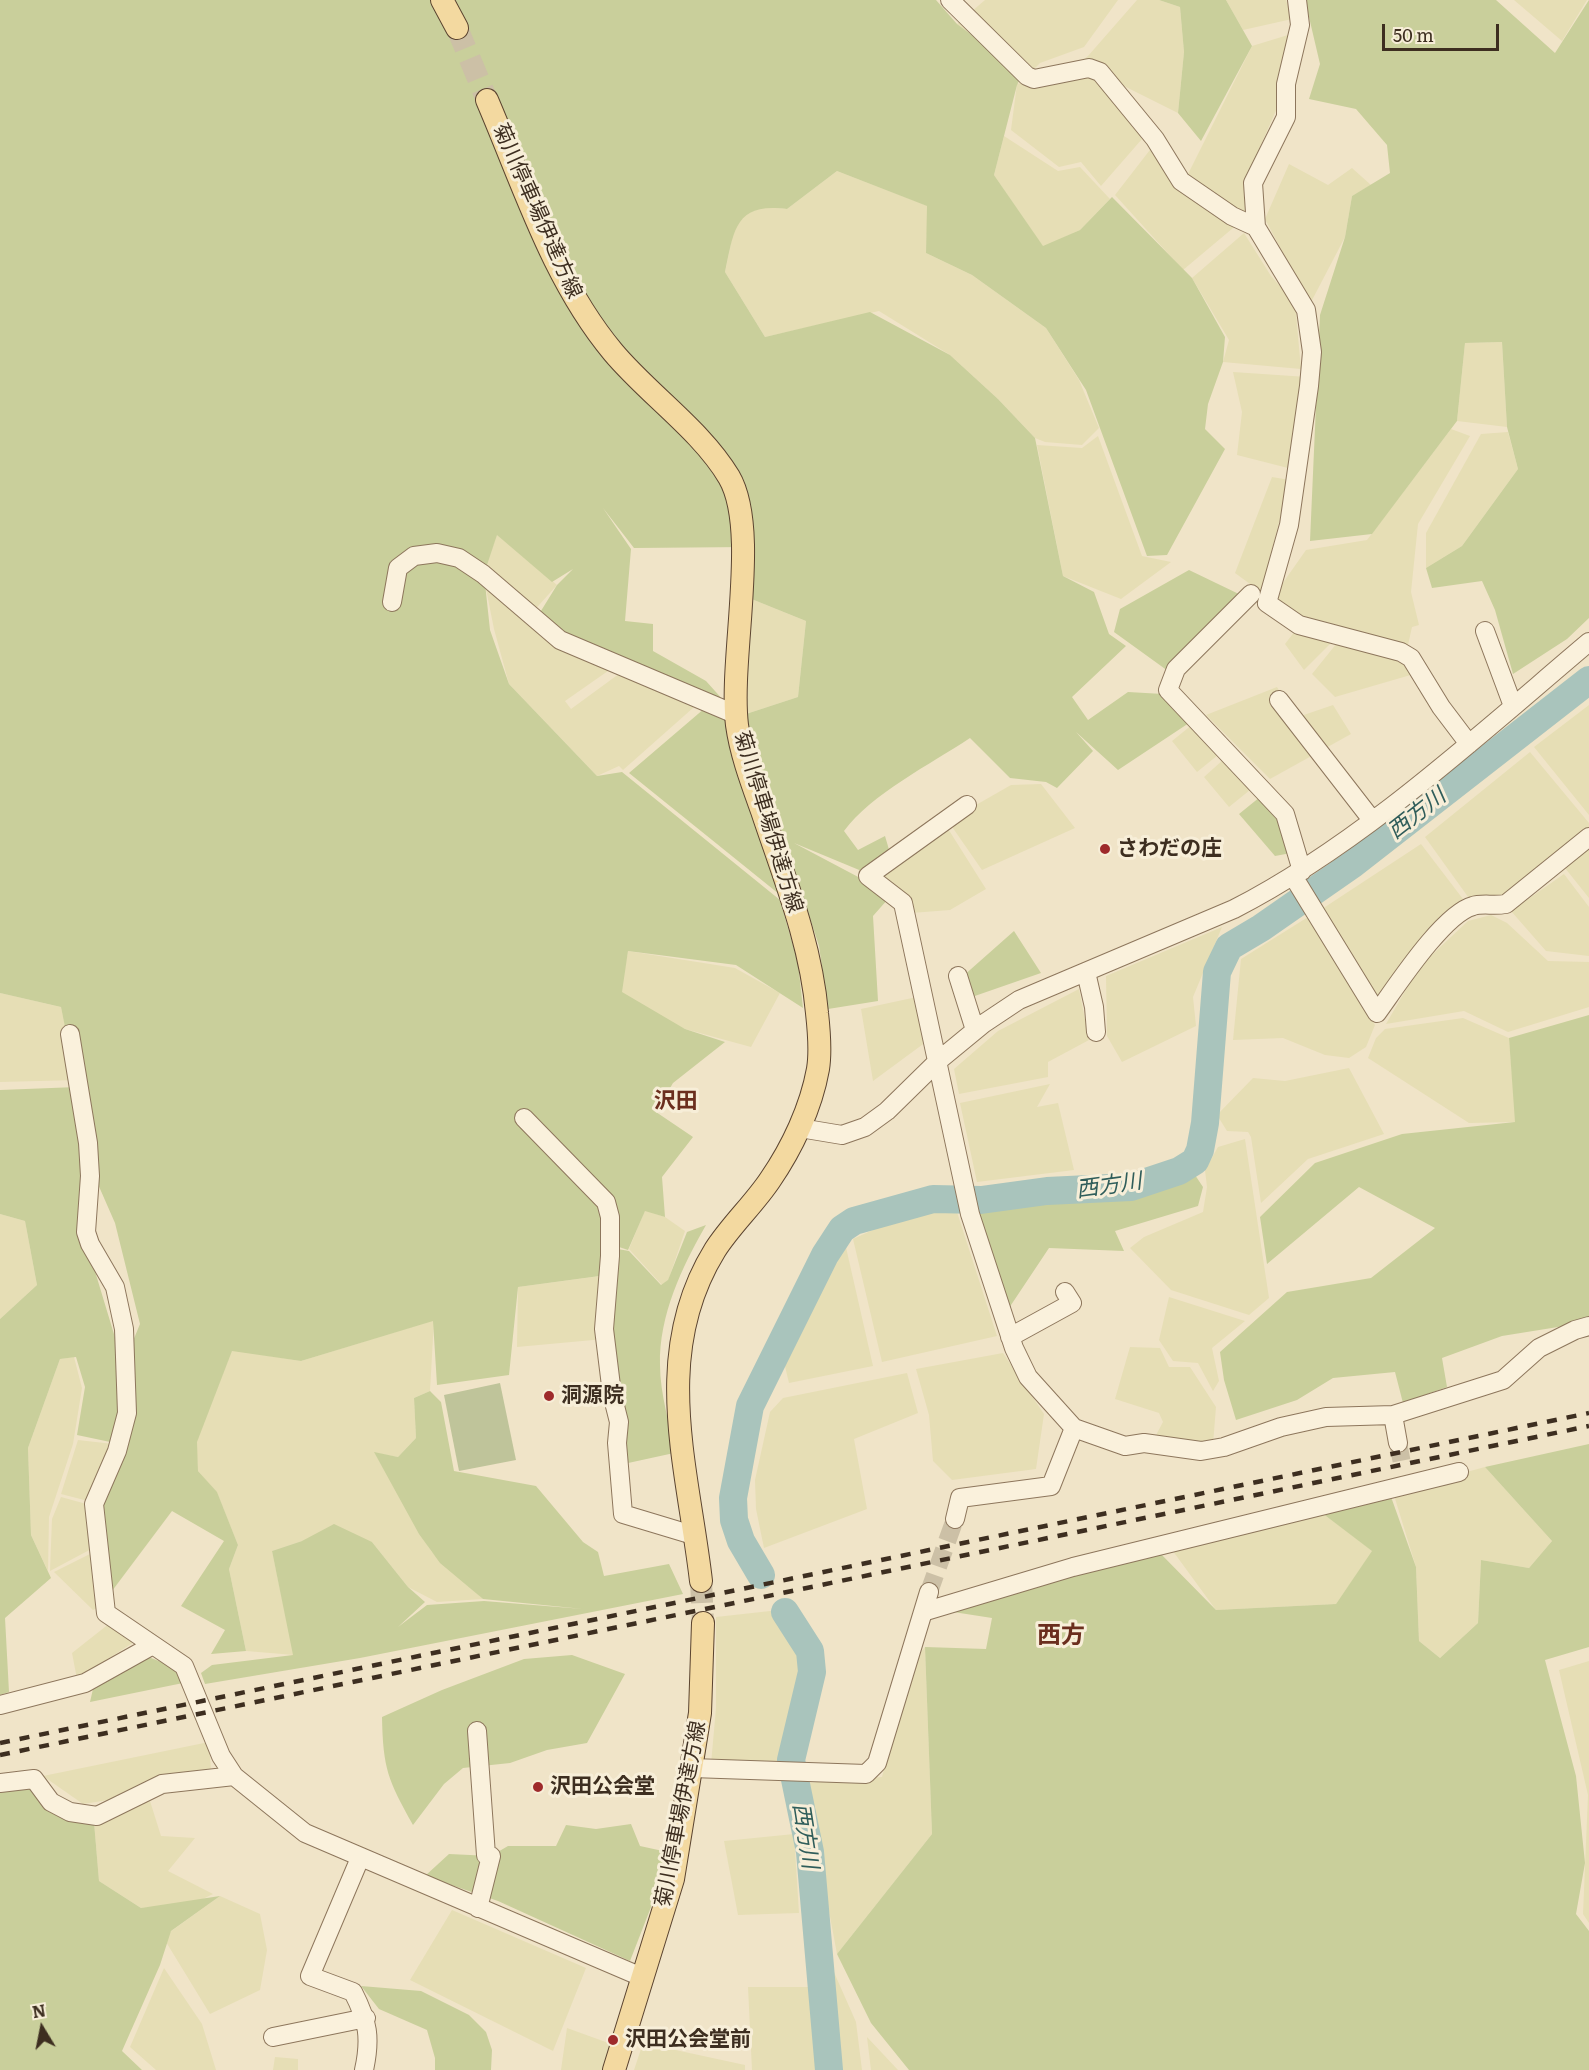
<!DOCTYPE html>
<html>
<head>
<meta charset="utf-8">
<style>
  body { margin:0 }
  #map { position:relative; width:1589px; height:2070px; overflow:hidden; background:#f0e4c8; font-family:Literata,serif }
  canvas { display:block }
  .north { position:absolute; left:12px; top:1998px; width:60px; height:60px; -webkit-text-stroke:4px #f7eed8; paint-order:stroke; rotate:350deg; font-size:16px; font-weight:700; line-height:24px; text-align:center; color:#3d2e20 }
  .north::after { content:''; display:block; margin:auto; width:21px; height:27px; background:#3d2e20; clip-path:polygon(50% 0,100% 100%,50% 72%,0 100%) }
  .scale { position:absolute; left:1382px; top:24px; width:117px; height:27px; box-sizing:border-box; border:3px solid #3d2e20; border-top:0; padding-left:8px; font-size:18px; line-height:21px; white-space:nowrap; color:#3d2e20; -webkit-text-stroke:4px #f7eed8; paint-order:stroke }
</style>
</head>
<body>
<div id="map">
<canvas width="1589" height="2070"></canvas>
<div class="north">N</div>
<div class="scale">50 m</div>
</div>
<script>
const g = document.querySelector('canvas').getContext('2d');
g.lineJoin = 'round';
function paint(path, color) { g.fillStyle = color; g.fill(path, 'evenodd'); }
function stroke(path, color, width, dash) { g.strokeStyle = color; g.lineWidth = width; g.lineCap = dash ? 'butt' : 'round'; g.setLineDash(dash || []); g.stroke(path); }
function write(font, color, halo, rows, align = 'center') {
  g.font = font + ' Literata,"Noto Sans JP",serif'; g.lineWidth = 6; g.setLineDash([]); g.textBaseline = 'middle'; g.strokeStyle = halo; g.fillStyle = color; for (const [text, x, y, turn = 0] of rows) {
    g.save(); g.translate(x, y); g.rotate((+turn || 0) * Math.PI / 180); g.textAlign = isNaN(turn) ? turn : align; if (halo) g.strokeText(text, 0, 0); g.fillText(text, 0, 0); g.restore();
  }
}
const farmland = new Path2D(`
  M985 0H1118L1084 47 1040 63 1027 76 957 24Z
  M1137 0H1159L1180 7 1184 52 1178 113 1106 77 1119 94 1142 139 1101 186 1081 162 1059 167 1011 130 1017 84 1078 64 1088 56Z
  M1226 0H1286L1292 19 1243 30Z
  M1514 0H1587L1562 41Z
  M1288 35 1278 106 1246 179 1253 220 1187 176 1252 46Z
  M1004 136 1058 171 1080 167 1110 199 1080 230 1043 247 994 175Z
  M1153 146 1239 223 1183 270 1115 195Z
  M1289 164 1328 185 1352 168 1371 185 1352 196 1345 237 1310 304 1265 219Z
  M837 171 928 206 926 253 972 275 1046 328 1079 380 1099 428 1082 445 1045 442 1035 438 998 399 950 355 879 311 765 337 725 272 734 228 746 213 766 207 787 209Z
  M1244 233 1271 276 1295 303 1301 369 1223 362 1229 340 1192 278Z
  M1502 342 1507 427 1457 421 1465 343Z
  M1233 372 1307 377 1288 468 1237 455 1242 412Z
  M1451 429 1470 436 1418 524 1411 592 1419 625 1412 627 1408 645 1278 609 1273 597 1306 550 1367 540Z
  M1508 432 1518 469 1462 546 1426 568V533L1481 434Z
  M1098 436 1142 556 1171 562 1121 599 1063 576 1037 445 1082 448Z
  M1272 477 1290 480 1261 592 1235 573Z
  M497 534 557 585 531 614 618 664 565 701 571 709 627 668 702 700 623 770 619 766 597 776 509 684 494 629 483 574Z
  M749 598 806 621 798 697 743 715Z
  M1295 631 1331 643 1304 670 1285 644Z
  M1337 643 1385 652 1406 665 1414 674 1335 697 1312 674Z
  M1277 687 1295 718 1333 705 1351 734 1270 779 1206 715Z
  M1589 705V815L1534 747Z
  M1193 724 1218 755 1197 772 1172 741Z
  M1530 752 1589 823V829L1501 898 1471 901 1425 837Z
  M1224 759 1250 790 1229 807 1204 777Z
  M1041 784 1075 828 982 870 948 821 1011 785Z
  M945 824 986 889 950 910 911 913 877 877Z
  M1421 844 1466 903 1381 993 1374 997 1322 909Z
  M1589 848V898L1565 868Z
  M1564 874 1589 907V956L1546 951 1511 911Z
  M1491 915 1507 923 1548 961 1589 962V1007L1508 1032 1464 1011 1386 1024 1419 967 1468 921Z
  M1308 917 1375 1025 1366 1047 1349 1058 1325 1055 1283 1038 1233 1040 1241 959Z
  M1222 927 1193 997 1196 1026 1122 1062 1107 1036 1106 976Z
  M628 951 735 968 780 993 751 1047 685 1029 619 999Z
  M1079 989 1089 1040 1048 1062V1077L959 1094 954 1069 998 1031Z
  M0 993 61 1007 77 1080 0 1082Z
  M917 997 930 1039 873 1081 861 1009Z
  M1463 1018 1509 1038 1516 1122 1469 1123 1368 1058 1376 1038 1385 1029Z
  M1349 1068 1384 1134 1308 1159 1261 1203 1251 1137 1248 1132 1227 1131 1217 1115 1253 1078 1285 1081Z
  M1050 1084 1037 1107 1058 1103 1074 1170 977 1182 960 1103Z
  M1245 1139 1269 1298 1249 1315 1171 1290 1130 1248 1144 1237 1203 1212 1207 1187 1205 1170 1218 1147Z
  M645 1210 665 1217 685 1231 668 1281 662 1285 629 1249Z
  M957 1212 997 1336 882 1362 853 1239 908 1214Z
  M0 1214 25 1221 37 1285 0 1319Z
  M845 1243 873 1366 789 1383 783 1358Z
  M608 1275 604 1339 517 1347 518 1287Z
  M1169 1297 1245 1321 1212 1348 1219 1381 1213 1391 1198 1363 1173 1361 1159 1340Z
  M434 1320 430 1391 414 1398 416 1438 398 1457 375 1453 431 1551 483 1599 437 1602 408 1587 372 1542 302 1541 272 1551 294 1655 246 1651 229 1569 238 1545 217 1493 198 1471 196 1442 232 1350 301 1361Z
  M1130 1347 1160 1348 1169 1367H1190L1216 1407 1213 1444 1155 1437 1163 1422 1159 1413 1115 1399Z
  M1003 1353 1044 1414 1036 1469 952 1480 933 1461 929 1415 916 1369Z
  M74 1357 82 1388 73 1444 49 1517 48 1571 31 1535 28 1448 60 1359Z
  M907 1373 918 1413 854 1439 867 1509 764 1548 756 1509 755 1480 770 1412 783 1398Z
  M78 1440 113 1444 92 1502 61 1494Z
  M1485 1467 1552 1541 1529 1568 1481 1560 1478 1623 1440 1658 1419 1641 1416 1567 1393 1492Z
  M61 1497 90 1505 95 1547 50 1571 52 1519Z
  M1322 1513 1373 1551 1336 1604 1216 1610 1167 1543Z
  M96 1551 102 1606 93 1610 54 1572Z
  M779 1610 804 1652 807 1677 787 1751V1763L711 1764 716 1708V1617Z
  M110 1623 134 1642 77 1679 72 1653Z
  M925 1647 932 1834 837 1954 805 1783 882 1777 912 1662Z
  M1589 1661V1923L1583 1914 1588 1795 1559 1670Z
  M209 1742 211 1771 121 1798 83 1804 43 1776Z
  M150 1801 161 1836 195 1838 168 1871 213 1894 191 1905 141 1908 99 1881 94 1822Z
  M794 1834 799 1913 738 1915 724 1841Z
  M220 1896 260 1914 267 1950 260 1990 210 2014 163 1937Z
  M452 1910 586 1968 553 2051 410 1980Z
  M164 1968 202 2024 216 2070H156L130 2047Z
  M833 1970 856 2022 862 2070H839Z
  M748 1987H823L828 2070H752Z
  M567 2028 614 2045 606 2070H561Z
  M867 2037 898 2070H871Z
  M643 2043 745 2065V2070H634Z
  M275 2057 298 2059V2070H273Z`);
const green = new Path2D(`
  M0 0H936L957 24 1023 73 1017 85 994 175 1043 246 1080 230 1112 197 1192 278 1225 337 1223 362 1208 404 1205 429 1225 449 1167 555 1147 556 1086 390 1046 328 972 275 926 253 927 206 837 171 787 209C735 202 734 230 725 272L765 337 870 312 950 355 998 399 1035 438 1063 576 1094 592 1109 634 1126 646 1072 697 1088 720 1128 692 1163 694 1189 723 1118 770 1076 732 1093 751 1057 788 1046 782 1010 778 970 738C931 764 871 794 844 831L858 850 885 836 890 853 864 872 794 843 862 879 888 899 873 916 878 1001 828 1009 819 946 784 838 764 796 743 715 798 697 806 621 749 598 747 547 634 548 603 508 631 549 625 621 653 624V651L706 681 724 701 599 656 536 619 557 585 573 569 552 582 497 535 484 574 490 630 509 684 597 776 622 772 780 900 798 963 803 1008 736 965 628 951 622 992 685 1029 725 1042 673 1083 656 1112 693 1137 662 1177 665 1217 645 1211 628 1250 610 1244 607 1275 518 1287 509 1375 437 1385 433 1321 301 1361 232 1351 197 1442 198 1471 217 1492 238 1545 229 1569 246 1651 211 1654 225 1630 181 1606 224 1541 172 1511 109 1595 99 1503 124 1453 128 1353 140 1324 115 1223 90 1166 81 1225 120 1354 123 1415 115 1443 77 1435 85 1387 76 1357 60 1359 28 1448 31 1535 51 1578 5 1618 9 1692 0 1695V1319L37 1285 25 1221 0 1214V1090L77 1087 61 1007 0 993Z
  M1159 0H1226L1252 46 1201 141 1178 113 1184 52 1180 7Z
  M1305 0H1496L1555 53 1589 0V618L1567 639 1513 674 1495 610 1482 581 1432 588 1426 568 1462 546 1518 469 1507 427 1502 342 1465 343 1457 421 1372 534 1310 541 1320 315 1345 237 1352 196 1390 173 1387 145 1356 109 1309 99 1320 64Z
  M1189 570 1243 596 1168 671 1114 632 1120 609Z
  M705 708 732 721 779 894 629 773Z
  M1260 797 1285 827 1291 853 1275 856 1239 814Z
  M1014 931 1041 973 969 998 962 977Z
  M1589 1015V1322L1502 1336 1442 1358 1447 1387 1403 1403 1395 1372 1333 1378 1297 1400 1236 1420 1224 1380 1220 1352 1287 1292 1371 1278 1435 1228 1359 1187 1267 1264 1260 1217 1315 1163 1402 1134 1515 1122 1509 1038Z
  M1193 1172 1203 1187 1198 1206 1115 1231 1124 1251 1049 1248 1009 1308 977 1210 1036 1197 1132 1191Z
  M706 1225C682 1267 659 1315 660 1365 660 1394 670 1424 674 1453L619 1465 604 1326 612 1248 629 1251 661 1285 668 1280 687 1232Z
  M430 1391 441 1402 454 1471 536 1486 583 1542 598 1552 604 1576 669 1564 683 1594 360 1658 205 1684 201 1673 212 1665 293 1655 272 1551 302 1541 334 1524 372 1542 408 1587 425 1602 398 1627 427 1605 484 1601 583 1609 483 1599 440 1563 419 1534 374 1452 398 1457 416 1438 414 1398Z
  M1589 1444V1647L1545 1660 1576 1776 1585 1863 1576 1914 1589 1931V2070H909L871 2023 837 1954 932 1834 925 1647 986 1649 992 1618 934 1609 1158 1551 1216 1610 1336 1604 1372 1551 1322 1513 1390 1494 1416 1567 1419 1641 1440 1658 1478 1623 1481 1560 1529 1568 1552 1541 1485 1467Z
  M572 1655 625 1674 587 1743 547 1750 510 1763 463 1768 444 1784 413 1825C388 1780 383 1769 382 1717L442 1690 524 1659Z
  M146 1656 174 1667 183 1683 90 1702 93 1689Z
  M29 1785 94 1822 99 1881 141 1908 220 1896 171 1931 160 1965 122 2051 142 2070H0V1793Z
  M631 1824 640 1846 672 1853 630 1961 498 1901 425 1876 449 1854 491 1856 508 1846H556L566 1825 596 1829Z
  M361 1986 421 1991 469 2015 486 2032 492 2050 491 2070H435V2058L427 2030 379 2009Z`);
const cemetery = new Path2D(`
  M500 1383 516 1460 459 1471 444 1395Z`);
const river = new Path2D(`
  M761 1575 741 1541 734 1520 733 1498 750 1406 825 1255 842 1229 854 1221 933 1199 981 1200 1047 1191 1131 1187 1179 1171 1195 1161 1200 1150 1205 1123 1217 972 1229 947 1261 928 1353 864 1589 680
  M785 1612 810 1651 812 1672 791 1760 810 1852 829 2070`);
const minorTunnel = new Path2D(`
  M1398 1443 1403 1468
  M929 1592 955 1519`);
const majorTunnel = new Path2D(`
  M457 28 487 100
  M701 1581 703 1623`);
const minor = new Path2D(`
  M950 0 1027 76 1034 79 1089 68 1100 72 1155 139 1181 181 1232 216 1256 227
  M1297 0 1300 25 1286 84V117L1253 183 1256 227 1306 310 1312 352 1309 386 1289 525 1267 603 1299 625 1401 652 1411 658 1441 707 1469 744
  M1251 594 1176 669 1168 690 1285 814 1302 871
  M392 602 398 568 414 556 437 553 459 558 483 574 560 640 737 715
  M1485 631 1513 706
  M1279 700 1372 820
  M967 805 868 876 903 903 970 1214 1014 1348 1028 1377 1074 1428 1125 1446 1144 1443 1201 1451 1224 1447 1281 1427 1326 1417 1393 1415 1503 1380 1539 1348 1575 1330 1589 1326
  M1293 876 1377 1013C1396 987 1443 914 1473 906 1481 903 1494 906 1506 904L1589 837
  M1086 972 1094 1007 1096 1032
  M958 976 975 1030
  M70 1034 88 1143 90 1176 86 1232 90 1244 115 1287 124 1329 127 1413 117 1451 94 1504 106 1613 184 1666 221 1756 234 1776 305 1833 644 1978
  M524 1118 606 1202 610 1217V1256L604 1329 612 1394 619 1422 617 1443 623 1514 696 1536
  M800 1128 842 1135 865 1127 887 1111 938 1061 983 1024 1019 1000 1234 909C1361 844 1480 734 1589 642
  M1010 1337 1072 1303 1065 1292
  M1393 1415 1398 1443
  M955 1519 960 1498 1051 1486 1074 1428
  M923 1612 1073 1567 1459 1472
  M0 1705 85 1683 153 1645
  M477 1731 486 1855 491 1856 478 1908
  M692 1768 866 1774 877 1763 929 1592
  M0 1783 34 1779 51 1802 70 1812 97 1816 162 1784 234 1776
  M360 1858 310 1976 353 1992C368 2021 371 2038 364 2070
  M273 2037 366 2018`);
const major = new Path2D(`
  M442 0 457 28
  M487 100C524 186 553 280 613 352 648 394 701 430 729 477 760 530 729 658 737 725 741 754 752 783 762 811 784 877 811 943 817 1013 819 1031 821 1051 818 1069 811 1108 792 1148 770 1180 754 1204 731 1225 715 1250 650 1355 688 1468 701 1581
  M614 2070 673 1879 700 1713 703 1623`);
const rail = new Path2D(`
  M0 1743 1589 1413
  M0 1755 1589 1426`);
const markers = [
  [1105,849,6,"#9e2a2b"],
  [549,1396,6,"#9e2a2b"],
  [538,1787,6,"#9e2a2b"],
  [613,2040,6,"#9e2a2b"]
];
const streetNames = [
  ["菊川停車場伊達方線",537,211,66],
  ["菊川停車場伊達方線",768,822,73],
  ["菊川停車場伊達方線",681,1814,-79]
];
const poiNames = [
  ["さわだの庄",1117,849],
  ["洞源院",561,1396],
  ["沢田公会堂",550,1787],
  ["沢田公会堂前",625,2040]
];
const waterNames = [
  ["西方川",1417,814,-38],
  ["西方川",1109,1186,-8],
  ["西方川",805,1836,81]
];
const neighbourhoodNames = [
  ["沢田",676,1102]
];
const quarterNames = [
  ["西方",1061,1636]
];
paint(farmland, '#e6deb5');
paint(green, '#c9cf9b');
paint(cemetery, '#bfc49a');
stroke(river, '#a9c4bc', 28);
stroke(minorTunnel, '#ccc0a6', 18, [18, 9]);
stroke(majorTunnel, '#ccc0a6', 22, [22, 11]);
stroke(minor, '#8d765c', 20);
stroke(major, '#5b4430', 24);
stroke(minor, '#faf1dc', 18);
stroke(major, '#f3d9a0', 22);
stroke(rail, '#3d2e20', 4.5, [10, 10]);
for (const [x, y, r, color] of markers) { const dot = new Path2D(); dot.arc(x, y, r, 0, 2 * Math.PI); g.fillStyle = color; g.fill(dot); stroke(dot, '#f7eed8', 2); }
write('21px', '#3d2e20', '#f7eed8', streetNames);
write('bold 21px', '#3d2e20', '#f7eed8', poiNames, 'left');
write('italic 22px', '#2f5d5a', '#f7eed8', waterNames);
write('bold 22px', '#6b2e1e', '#f7eed8', neighbourhoodNames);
write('bold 24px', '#6b2e1e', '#f7eed8', quarterNames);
</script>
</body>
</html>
